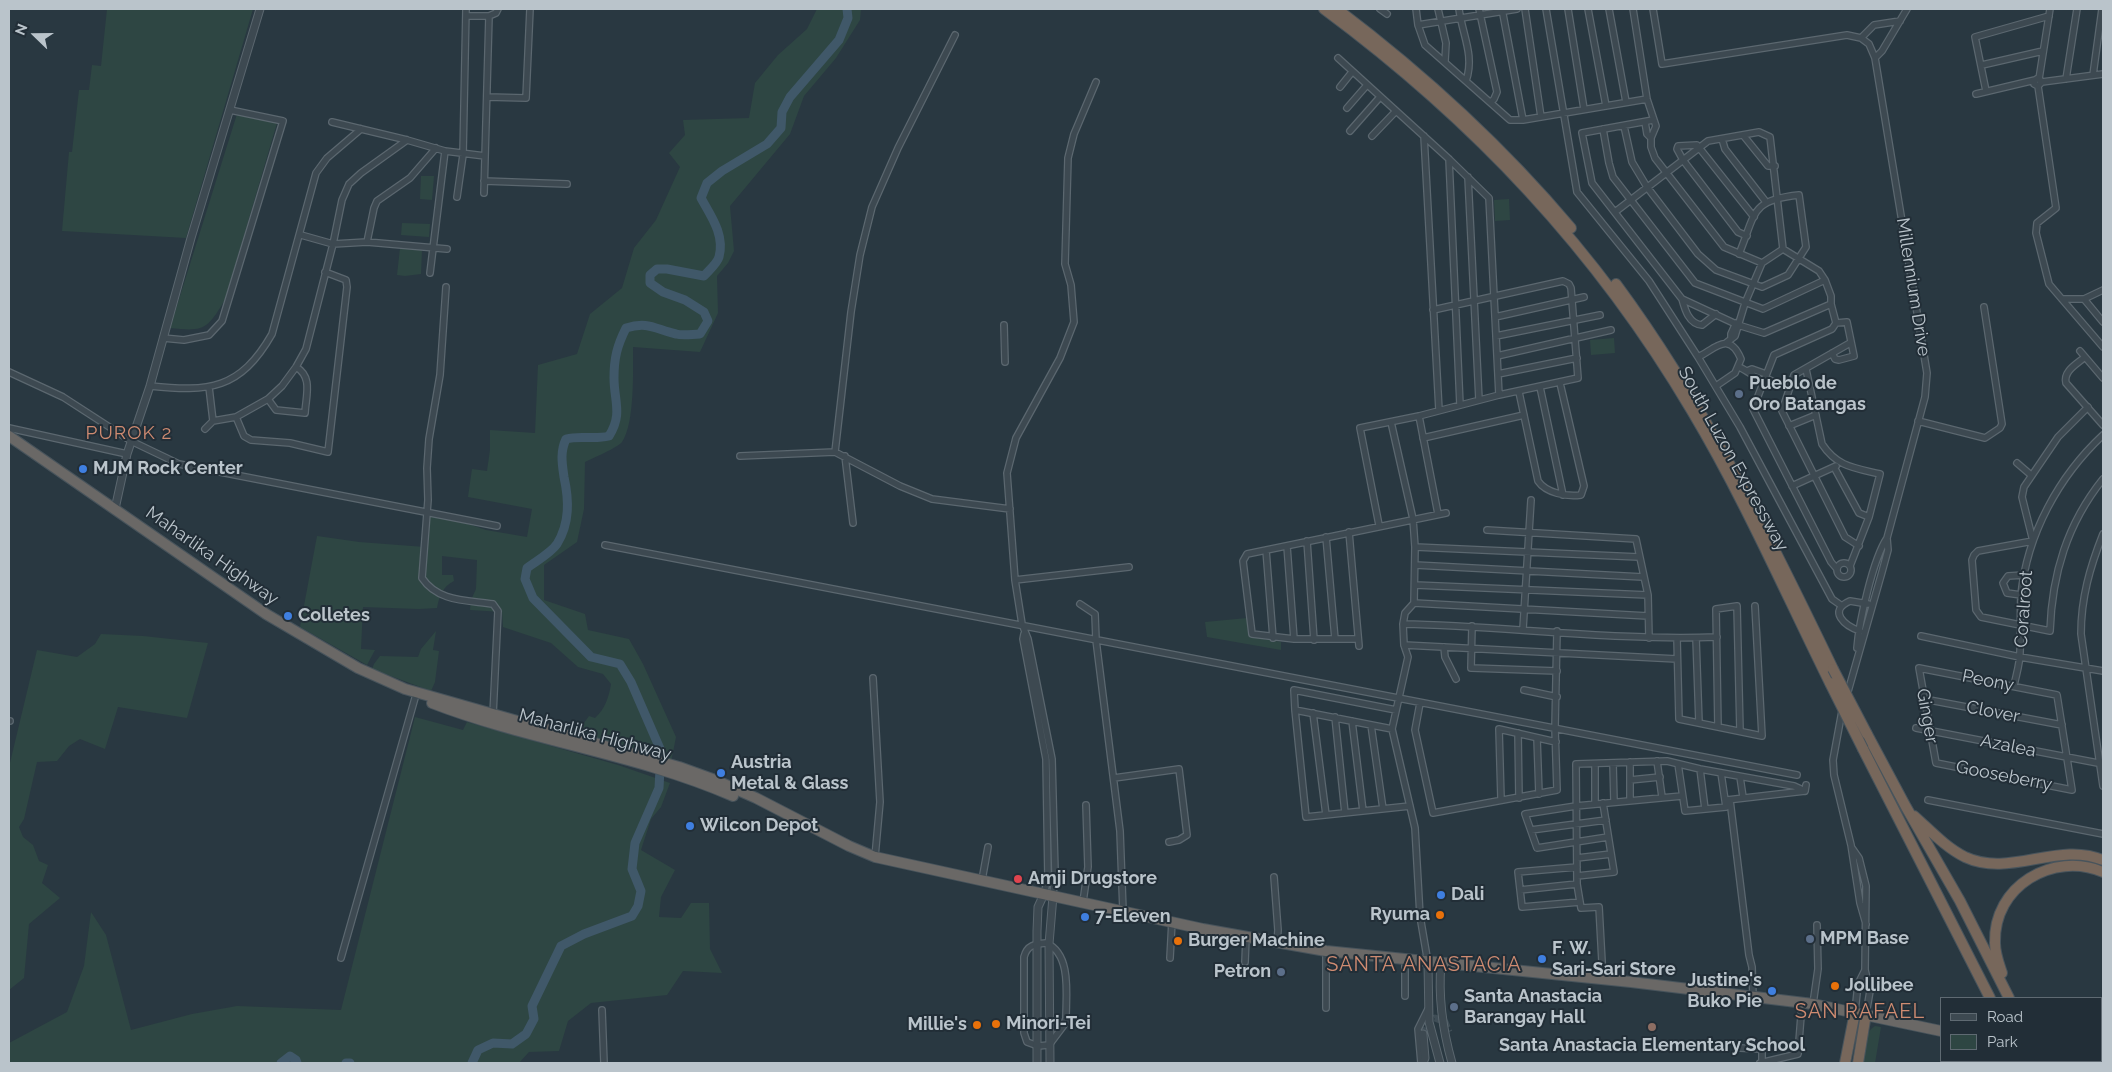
<!DOCTYPE html>
<html>
<head>
<meta charset="utf-8">
<style>
  body { margin:0 }
  #map { position:relative; width:2112px; height:1072px; overflow:hidden; background:#293841; font-family:Raleway,sans-serif }
  canvas { display:block }
  .frame { position:absolute; inset:0; border:10px solid #bac4cb; pointer-events:none }
  .legend { position:absolute; left:1940px; top:997px; width:162px; height:65px; box-sizing:border-box; background:#222e37; border:1px solid #5f6a72; margin:0; padding:6px 9px; list-style:none; font-size:15px; color:#bac4cb }
  .legend li { display:flex; align-items:center; gap:10px; height:25px }
  .legend b { width:25px; border:1px solid #5f6a72 }
  .north { position:absolute; left:10px; top:10px; width:50px; height:50px; -webkit-text-stroke:4px #222e37; paint-order:stroke; rotate:292deg; font-size:14px; font-weight:700; line-height:20px; text-align:center; color:#bac4cb }
  .north::after { content:''; display:block; margin:auto; width:18px; height:22px; background:#bac4cb; clip-path:polygon(50% 0,100% 100%,50% 72%,0 100%) }
</style>
</head>
<body>
<div id="map">
<canvas width="2112" height="1072"></canvas>
<div class="frame"></div>
<ul class="legend">
<li><b style="height:6px;background:#3d4951"></b>Road</li>
<li><b style="height:14px;background:#2e4643"></b>Park</li>
</ul>
<div class="north">N</div>
</div>
<script>
const g = document.querySelector('canvas').getContext('2d');
g.lineJoin = 'round';
function paint(path, color) { g.fillStyle = color; g.fill(path, 'evenodd'); }
function stroke(path, color, width, dash) { g.strokeStyle = color; g.lineWidth = width; g.lineCap = dash ? 'butt' : 'round'; g.setLineDash(dash || []); g.stroke(path); }
function write(font, color, halo, rows, align = 'center') {
  g.font = font + ' Raleway,sans-serif'; g.lineWidth = 4; g.setLineDash([]); g.textBaseline = 'middle'; g.strokeStyle = halo; g.fillStyle = color; for (const [text, x, y, turn = 0] of rows) {
    g.save(); g.translate(x, y); g.rotate((+turn || 0) * Math.PI / 180); g.textAlign = isNaN(turn) ? turn : align; if (halo) g.strokeText(text, 0, 0); g.fillText(text, 0, 0); g.restore();
  }
}
const green = new Path2D(`
  M107 9H253L186 238 62 231 69 152H72L79 90H89L92 65 101 66Z
  M817 9H861L860 20 836 58 804 96 790 134 730 206 734 251 728 263 717 276 718 313 700 352 633 347C633 368 635 424 622 442 617 448 593 458 585 462L584 509 577 542 544 565V600L585 614 588 630 629 639 643 664 676 737 671 762 623 746 576 734 589 716 595 718C605 709 609 697 611 684L603 674 578 667 551 643 503 627 502 612 470 610 471 600 476 589 477 560 442 556V575H453L454 581C443 586 439 597 437 608L419 609 363 607 361 649 375 650 367 665 300 627 317 536 359 542 425 547 427 515 451 518 486 530 527 537 532 509 468 497 472 469 487 471 490 450V430L535 433 538 365 577 354 590 314 622 288 634 248 656 220 680 167 669 153 685 135 683 120 749 118 755 83 778 55 807 29Z
  M237 114 277 123 225 300C207 329 205 332 170 328Z
  M421 176H434L432 200 420 199Z
  M1509 199 1510 220 1495 221 1494 200Z
  M402 223 430 224 429 237 401 235Z
  M400 248 422 250 421 274 405 276 397 275Z
  M1614 338 1615 353 1591 355 1590 340Z
  M1247 618 1250 636 1281 642V650L1207 637 1205 622Z
  M436 631 433 650 439 651 435 682 431 691 372 669 374 664 380 656 418 657 421 649Z
  M101 634 143 636 208 643 187 718 118 707 105 749 80 739 69 746 57 761 37 762 24 819 19 827 23 837 33 845 39 861 48 865 42 883 60 898 29 924 24 978 9 990V767L37 650 77 657 95 644Z
  M415 717 463 730 467 722 618 765 670 783 661 807 651 819 641 850 675 870 661 897 659 917 681 918 691 903H709L710 949 722 973 683 971 667 995 591 1003 568 1021 559 1051 529 1052 519 1063H9V1043L67 1012 84 966 91 912 106 935 131 1030 192 1014 237 1006 341 1010Z
  M1875 1026 1881 1027 1875 1063H1863C1865 1050 1863 1033 1875 1026Z`);
const river = new Path2D(`
  M281 1063 290 1056 296 1060 297 1063
  M346 1063H350
  M472 1063 478 1050 493 1043 512 1044 526 1034 534 1019 532 1006 561 946 584 934 632 916 638 906 641 891 632 869 635 843 659 788 661 751 631 682 620 664 591 657 533 598 525 579 527 568C536 561 551 553 557 544 570 523 569 500 564 477 562 463 560 452 566 439 581 435 593 440 609 436 623 414 614 401 614 378 614 358 617 346 626 328 648 321 655 329 676 334 683 336 693 334 700 334L708 321 704 312 685 300 663 292 650 283V275L657 269H667L704 276C708 271 717 264 719 257 725 235 711 216 701 198L707 183 722 171 767 144 781 128 782 112 790 97 839 40 848 18 847 9`);
const tertiaryTunnel = new Path2D(`
  M1423 1034 1426 1023 1435 1018 1445 1022 1449 1032`);
const minor = new Path2D(`
  M1380 9 1387 14
  M1416 9 1418 25 1425 45 1510 120H1523L1647 99
  M1438 9 1446 43 1445 61
  M1459 9C1462 34 1475 55 1466 81
  M1479 9 1497 92 1494 99 1491 102
  M1502 9 1523 120
  M1525 9 1541 117
  M1546 9 1577 192 1649 281 1698 357 1740 427 1832 599 1842 606
  M1568 9 1584 109
  M1588 9 1606 106
  M1609 9 1626 102
  M1633 9 1647 99 1656 126 1651 138V147L1655 158 1724 247 1762 263
  M1653 9 1662 64 1847 35 1861 38
  M466 16H489L496 13 498 9
  M1418 25 1517 9
  M1861 38 1874 25 1900 21
  M1338 58 1449 159 1489 198 1499 395
  M1875 58 1882 51 1907 9
  M1982 65 2043 51
  M2093 75 2102 9
  M2039 79 2050 9
  M2066 79 2077 9
  M2042 82 2103 74
  M2038 86 2042 82 2038 78 2035 80 2034 84 2038 86 2056 208 2037 223 2036 233 2049 284 2103 347
  M1340 87 1352 72
  M1986 91 1975 37 2049 16
  M1976 94 2035 80
  M487 97 526 98 530 9
  M1347 108 1367 85
  M1653 120 1582 133 1592 183 1682 299 1738 325 1764 333 1831 304
  M332 122 407 140 445 151 485 156
  M1645 122 1647 134 1651 138
  M1624 126 1632 162 1647 187 1698 254 1716 270 1762 287 1788 275 1806 247 1799 195C1750 200 1756 213 1739 254
  M1603 129 1609 163 1613 177 1695 283 1763 309 1825 280
  M1350 131 1380 97
  M1743 135 1768 166H1775
  M1372 136 1396 111
  M1424 136 1439 410
  M1722 139 1725 149 1766 202
  M1449 159 1460 405
  M1468 177 1479 400
  M484 181 567 184
  M484 193 489 16
  M457 197 463 155 466 9
  M1615 212 1708 141 1759 132 1770 137 1783 249 1762 263 1745 303 1735 336 1726 343
  M301 235 333 244 367 242 447 249
  M1747 236 1738 232 1683 160 1677 149 1678 146 1697 145 1754 217
  M367 242 374 208 377 201 410 178 436 148
  M1783 249 1819 271 1825 280 1831 296V304L1836 323 1832 329 1774 355 1753 409 1831 562 1837 569
  M430 273 445 151
  M446 287 440 375 429 439 427 468 428 500 422 578C438 602 467 600 493 604L498 611 493 715
  M1682 299C1685 310 1689 324 1702 325L1716 314
  M2062 299H2084L2103 290
  M2084 299 2103 322
  M1495 317 1584 297
  M1004 325 1005 362
  M1496 336 1600 315
  M163 338 184 340 209 335 222 321 283 121 230 110
  M1731 338V334L1736 323
  M1850 343 1794 375 1782 411 1845 537 1859 546
  M2080 351 2103 378
  M1832 353 1835 359 1839 360 1854 356 1847 322 1836 323
  M1497 356 1611 330
  M1698 357C1716 348 1729 331 1741 359L1735 373 1716 386
  M2085 357C2077 364 2063 371 2066 383L2103 425
  M1739 367C1748 371 1754 377 1763 381
  M1806 369 1822 444C1837 467 1855 468 1880 474L1869 517 1850 566
  M1747 371 1752 369 1766 374
  M9 372 63 397 131 441 179 464 497 526
  M1498 374 1577 358
  M1765 378 1788 388
  M150 386C209 392 240 390 272 334L316 173 327 158 361 129
  M1540 387 1563 495
  M1519 392 1538 481C1546 493 1567 497 1581 495L1584 486 1560 383
  M268 399 276 410 305 413C306 395 313 377 296 367
  M2088 407 2058 437 2024 487 2022 497 2033 541 1978 551 1974 555 1972 560 1976 610 1981 617 2050 631C2052 574 2067 524 2103 479
  M1419 416 1438 514
  M236 417 244 436 251 440 290 443 328 452 347 287 346 280 325 272
  M213 421 236 417 268 399 282 386 296 367 306 349 333 244 342 200 349 184 361 173 407 140
  M1918 421 1985 438 2000 428 2002 424 1984 307
  M1391 422 1413 519 1415 547 1414 603 1405 613 1403 624 1404 645 1408 657 1392 729 1415 828 1420 916 1428 963
  M1789 426 1816 415
  M9 428 127 454
  M205 429 213 421 209 387
  M1423 438 1524 415
  M835 452 851 312 860 255 872 207 898 148 955 35
  M740 456 835 452 900 486 932 499 1010 509
  M845 456 853 523
  M2017 463 2031 475
  M1834 467 1859 513 1869 517
  M1792 486 1836 466
  M1379 525 1360 428 1419 416 1499 395 1578 378 1571 288 1569 284 1563 281 1433 310
  M1487 530 1636 539 1648 595 1649 638
  M1349 532 1359 646
  M2103 534C2090 567 2081 598 2081 634L2103 786
  M1326 537 1335 639
  M1307 541 1314 640
  M605 545 1797 775
  M1287 546 1294 639
  M1415 547 1639 557
  M1266 550 1273 638
  M1837 570a7 7 0 1 1 14 0a7 7 0 1 1-14 0Z
  M1415 565 1643 577
  M1015 580 1129 567
  M1415 585 1648 595
  M2021 595 2007 593 2003 583 2008 576 2024 575
  M1414 603 1648 616
  M1080 604 1095 614 1096 640 1120 831 1123 911
  M1403 624C1507 626 1612 641 1717 637
  M1472 626 1471 668 1557 671
  M1523 629 1531 500
  M1860 631C1845 626 1827 611 1850 601L1868 604
  M1024 634 1023 639 1046 759 1048 878 1044 894
  M1921 636 2020 657 2103 671
  M1677 638 1679 719 1762 736 1755 606
  M1696 638 1699 723
  M1358 639H1294L1252 634 1243 561 1247 554 1446 513
  M1404 645 1677 659
  M1444 647 1445 657 1456 679
  M1857 648C1859 622 1873 559 1887 538
  M1919 668 2057 695 2072 790 1936 763Z
  M873 678 880 802 875 857
  M2014 686C2016 675 2020 664 2020 652 2021 633 2020 614 2021 595 2027 534 2059 476 2103 435
  M1524 690 1557 697
  M1847 695 1882 572 1888 550 1887 538 1925 397 1927 373 1875 58 1869 44 1861 38
  M1924 699 2062 725
  M1420 703 1415 730 1433 813 1557 790 1555 728 1557 631
  M1295 710 1306 817 1410 806
  M1842 711 1833 760 1834 775 1851 845 1860 903 1866 924
  M1313 713 1326 815
  M1335 717 1345 813
  M9 721H10
  M1352 721 1363 811
  M1371 725 1383 809
  M1718 727 1716 609 1737 606 1740 731
  M1916 728 2103 764
  M1392 729 1295 710 1294 690 1396 710
  M1518 733 1519 798
  M1537 738 1539 794
  M1657 761 1662 797
  M1630 762V801
  M1613 763 1614 802
  M1595 764V804
  M1678 764 1685 811 1726 807 1721 773
  M1700 769 1705 809
  M1740 777 1743 797
  M1114 778 1179 769 1187 835 1179 840 1169 842
  M1630 780 1660 777
  M1501 799 1499 729 1556 742
  M1727 800 1805 791 1806 785
  M1730 800 1749 955 1752 967 1753 996
  M1928 800 2103 834
  M1531 830 1606 820
  M1608 837 1537 848 1525 814 1576 806 1682 796
  M1852 848 1859 858 1866 886 1865 970 1870 991 1866 1014
  M1577 858 1611 854
  M1577 867 1518 872 1522 907 1580 902
  M1577 876 1614 872 1603 803
  M1274 877 1278 930 1277 943
  M982 880 988 847
  M1520 890 1577 884
  M1053 896 1055 872 1052 759 1028 639 1022 624 1015 580 1007 473 1016 438 1060 358 1074 322 1071 285 1065 264 1068 158 1074 134 1096 82
  M1083 902 1088 867 1086 805
  M1046 943C1072 954 1066 995 1066 1018L1064 1025 1049 1045 1038 1046 1027 1042 1024 1033V957C1027 945 1035 944 1046 943Z
  M1326 951V1008
  M341 958 417 691
  M1170 958 1172 921
  M1405 960V996
  M1245 962 1246 938
  M1603 980 1599 907 1581 908 1577 884 1576 764 1667 761 1700 769 1794 786 1805 791
  M1813 1004 1818 969 1817 925
  M602 1010 604 1063
  M1855 1012 1858 984 1865 970
  M1740 1048 1759 1049 1762 1051V1063
  M1421 1063 1418 1029 1428 1009
  M1760 1063 1798 1054 1802 1003`);
const tertiary = new Path2D(`
  M115 509 127 454 150 386 191 238 260 9
  M1428 963 1429 1022 1440 1063
  M1441 964C1438 998 1443 1031 1452 1063
  M1037 1063V931L1038 907 1044 894
  M1050 1063 1049 944 1053 896
  M1423 1063 1425 1058 1423 1034`);
const trunk = new Path2D(`
  M9 436 266 614 358 668 405 689 679 767 715 780 756 798 849 846 875 857 1203 929 1326 951 1631 982 1813 1004 1941 1031
  M432 703C530 741 637 754 733 796
  M2101 1041 2103 1042`);
const motorway = new Path2D(`
  M1324 9C1474 120 1597 250 1692 411 1744 498 1785 592 1830 683
  M1337 9C1423 74 1501 145 1571 228
  M1616 284C1704 403 1769 536 1833 669
  M1867 734 1906 807 1960 901 2009 998
  M1863 749 1990 998
  M1914 816C1930 830 1945 847 1965 857 2010 878 2058 841 2103 860
  M2002 973C1999 964 1995 954 1995 943 1993 886 2053 851 2103 872
  M2022 1061 2024 1063
  M2042 1061 2043 1063
  M1845 1063 1855 1012
  M1858 1063 1866 1014`);
const motorwayBridge = new Path2D(`
  M1833 669 1867 734
  M1830 683 1863 749`);
const markers = [
  [1739,394,5,"#5c6f8a"],
  [83,469,5,"#3f7fe0"],
  [288,616,5,"#3f7fe0"],
  [721,773,5,"#3f7fe0"],
  [690,826,5,"#3f7fe0"],
  [1018,879,5,"#e0444e"],
  [1441,895,5,"#3f7fe0"],
  [1440,915,5,"#e8710a"],
  [1085,917,5,"#3f7fe0"],
  [1810,939,5,"#5c6f8a"],
  [1178,941,5,"#e8710a"],
  [1542,959,5,"#3f7fe0"],
  [1281,972,5,"#5c6f8a"],
  [1835,986,5,"#e8710a"],
  [1772,991,5,"#3f7fe0"],
  [1454,1007,5,"#5c6f8a"],
  [996,1024,5,"#e8710a"],
  [977,1025,5,"#e8710a"],
  [1652,1027,5,"#8d6e63"]
];
const streetNames = [
  ["Millennium Drive",1913,287,81],
  ["South Luzon Expressway",1733,459,61],
  ["Maharlika Highway",212,556,35],
  ["Coralroot",2024,609,-86],
  ["Peony",1988,681,11],
  ["Clover",1993,712,11],
  ["Ginger",1927,716,80],
  ["Maharlika Highway",595,735,15],
  ["Azalea",2008,746,11],
  ["Gooseberry",2004,776,11]
];
const poiNames = [
  ["Pueblo de",1749,384],
  ["Oro Batangas",1749,405],
  ["MJM Rock Center",93,469],
  ["Colletes",298,616],
  ["Austria",731,763],
  ["Metal & Glass",731,784],
  ["Wilcon Depot",700,826],
  ["Amji Drugstore",1028,879],
  ["Dali",1451,895],
  ["Ryuma",1430,915,"right"],
  ["7-Eleven",1095,917],
  ["MPM Base",1820,939],
  ["Burger Machine",1188,941],
  ["F. W.",1552,949],
  ["Sari-Sari Store",1552,970],
  ["Petron",1271,972,"right"],
  ["Justine's",1762,981,"right"],
  ["Buko Pie",1762,1002,"right"],
  ["Jollibee",1845,986],
  ["Santa Anastacia",1464,997],
  ["Barangay Hall",1464,1018],
  ["Minori-Tei",1006,1024],
  ["Millie's",967,1025,"right"],
  ["Santa Anastacia Elementary School",1652,1046,"center"]
];
const neighbourhoodNames = [
  ["PUROK 2",129,433]
];
const quarterNames = [
  ["SANTA ANASTACIA",1424,965],
  ["SAN RAFAEL",1860,1012]
];
paint(green, '#2e4643');
stroke(river, '#405869', 9);
stroke(tertiaryTunnel, '#3f4d56', 7, [7, 3.5]);
stroke(minor, '#5b676f', 8);
stroke(tertiary, '#5b676f', 9);
stroke(trunk, '#48545c', 12);
stroke(motorway, '#48545c', 12);
stroke(minor, '#3d4951', 5.5);
stroke(tertiary, '#3d4951', 7);
stroke(trunk, '#6a6866', 10);
stroke(motorway, '#77675b', 10);
stroke(motorwayBridge, '#48545c', 12, []);
stroke(motorwayBridge, '#77675b', 10);
for (const [x, y, r, color] of markers) { const dot = new Path2D(); dot.arc(x, y, r, 0, 2 * Math.PI); g.fillStyle = color; g.fill(dot); stroke(dot, '#222e37', 2); }
write('18px', '#bac4cb', '#222e37', streetNames);
write('bold 18px', '#bac4cb', '#222e37', poiNames, 'left');
g.letterSpacing = '1px';
write('19px', '#cf8b71', '#222e37', neighbourhoodNames);
g.letterSpacing = '0px';
g.letterSpacing = '1px';
write('20px', '#cf8b71', '#222e37', quarterNames);
g.letterSpacing = '0px';
</script>
</body>
</html>
